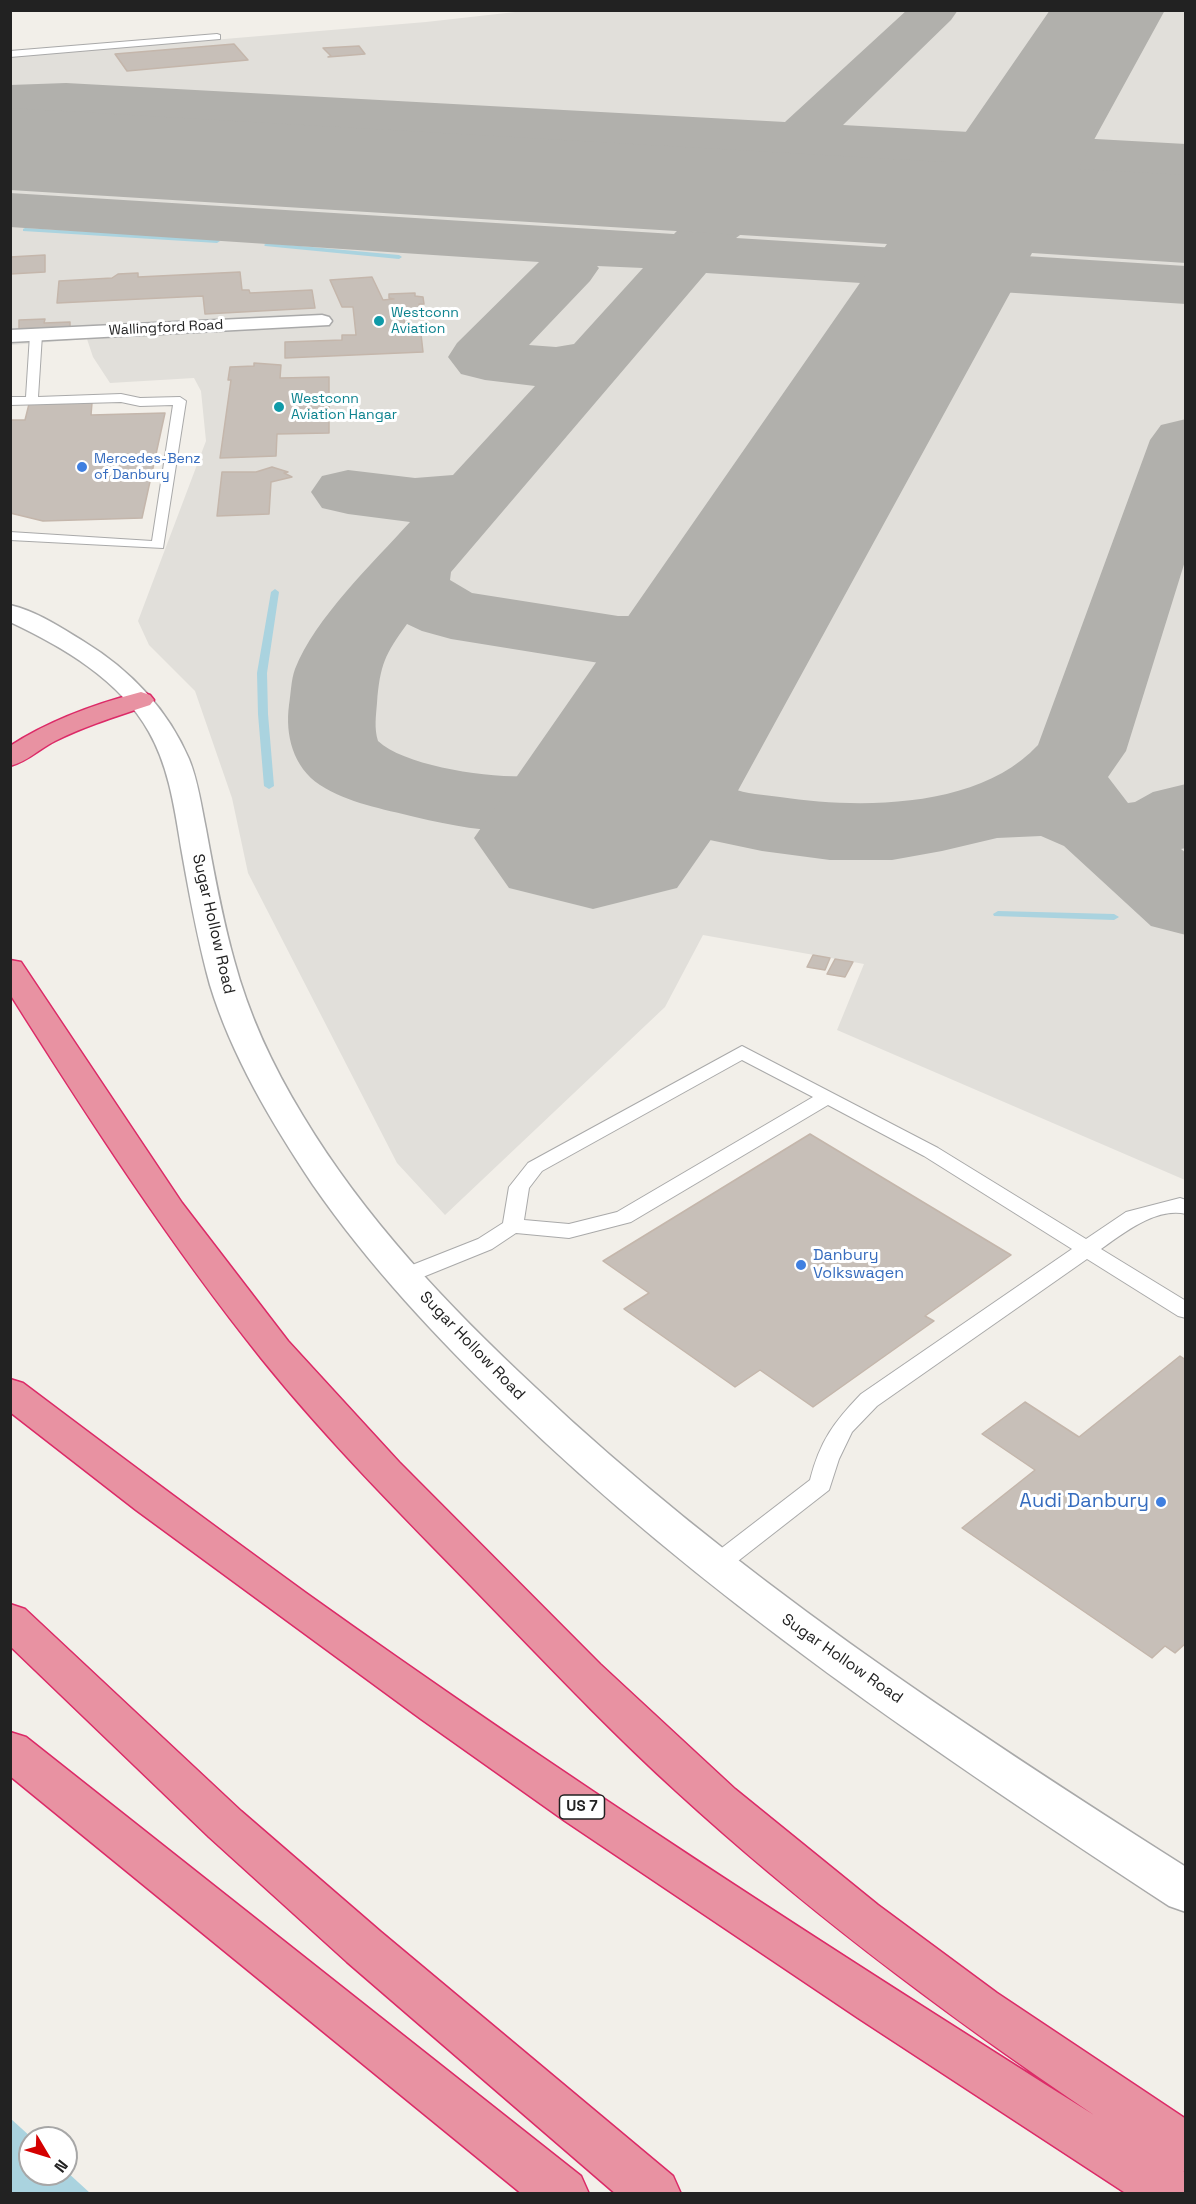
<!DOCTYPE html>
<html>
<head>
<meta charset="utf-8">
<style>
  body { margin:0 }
  #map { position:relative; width:1196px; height:2204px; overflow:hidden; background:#f2efe9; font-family:"Space Grotesk",sans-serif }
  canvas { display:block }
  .frame { position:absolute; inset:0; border:12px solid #222; pointer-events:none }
  .north { position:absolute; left:18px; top:2126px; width:60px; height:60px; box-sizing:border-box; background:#fff; border:2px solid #a7a7a7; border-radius:50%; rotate:128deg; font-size:16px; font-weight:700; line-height:24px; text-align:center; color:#222 }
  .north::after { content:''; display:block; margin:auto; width:21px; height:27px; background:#d40000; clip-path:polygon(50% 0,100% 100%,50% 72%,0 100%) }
</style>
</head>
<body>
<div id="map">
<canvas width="1196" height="2204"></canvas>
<div class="frame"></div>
<div class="north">N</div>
</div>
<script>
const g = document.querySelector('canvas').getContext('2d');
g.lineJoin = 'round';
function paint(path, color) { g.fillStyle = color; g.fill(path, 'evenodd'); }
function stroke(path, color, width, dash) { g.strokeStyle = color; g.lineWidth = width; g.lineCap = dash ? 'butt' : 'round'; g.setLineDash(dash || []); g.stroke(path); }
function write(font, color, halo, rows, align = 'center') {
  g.font = font + ' "Space Grotesk",sans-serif'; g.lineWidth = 6; g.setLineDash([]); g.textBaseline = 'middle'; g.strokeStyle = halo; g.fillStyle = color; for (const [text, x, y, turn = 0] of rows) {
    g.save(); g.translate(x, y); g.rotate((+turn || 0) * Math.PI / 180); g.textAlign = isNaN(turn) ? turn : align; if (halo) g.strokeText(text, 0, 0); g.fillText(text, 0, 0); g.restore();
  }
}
const airport = new Path2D(`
  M533 10 1185 11V1180L837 1030 864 964 703 935 665 1007 445 1215 397 1163 248 873 232 798 195 691 149 645 138 621 206 441 201 391 194 378 110 383 93 357 87 339 11 345V57L426 22Z`);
const water = new Path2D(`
  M10 2118 32 2138H30V2174H66V2171L90 2193H11Z`);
const stream = new Path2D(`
  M25 228 217 239 220 241 217 243 23 231V229Z
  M267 243 399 255 402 257 399 259 265 246 264 245Z
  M275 589 279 592 267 673 268 714 274 786 269 789 264 786 258 714 257 673 271 592Z
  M998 911 1114 914 1119 917 1114 920 994 916 993 914Z`);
const taxiway = new Path2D(`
  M907 10H958L951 20 843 125 1186 144V178L811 156 800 167 802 172 794 184 774 189 754 184 743 165 752 153 66 113 10 116V85L66 83 785 122Z
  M10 193 674 234C701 207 710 193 751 203L759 215 751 227 736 238 1186 266V304L706 273 451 572 450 580 472 593 618 616H651L680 608 713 582 742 575 771 582 783 599 771 616 738 644 651 666H618L451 639 422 631 407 624C385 654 380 665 377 703 376 716 374 728 378 741 408 769 507 781 547 775 560 773 592 761 602 752 605 749 608 744 610 741 620 738 631 734 641 733 649 733 670 737 676 742 697 761 701 777 731 788 746 794 764 795 780 797 860 809 979 809 1038 745L1150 440 1161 425 1186 419V558L1126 751 1108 777 1128 803 1135 802 1153 792 1186 784V848L1181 849 1186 853V935L1151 926 1064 846 1041 836 997 838 942 851 892 860H830L762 851 686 835 655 824 633 807C556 840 495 836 415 817 383 809 348 803 320 785 293 767 285 735 289 705 291 693 291 680 295 669 315 618 373 563 410 522L348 514 322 508 311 492 322 476 348 470 415 478 453 475 535 386 485 380 461 374 448 357 457 343 539 262 10 227ZM597 266 643 268 574 344 556 347 529 345 590 281 599 268Z`);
const runway = new Path2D(`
  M1050 10H1165L1078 169 1186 175V263L1032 253 712 838 677 888 593 909 509 888 474 838 887 244 10 190V108L945 162Z`);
const building = new Path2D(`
  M234 44 248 60 127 71 115 54Z
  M359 46 365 54 328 57 331 56 323 48Z
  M45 255V272L10 274V257Z
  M240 272 242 290H249L250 293 312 290 315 308 205 314 203 296 57 303 59 281 112 278 118 274 138 273V277Z
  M372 277 383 300 394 299 389 298V294L415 293V296L423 297 424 304H419L421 316 404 318 406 335 421 334 423 352 285 358V342L342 340V335H356L353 307H342L330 280Z
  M45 319 44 323 70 322V328L19 332V320Z
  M254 363 281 365 280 378 329 377V433L277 434 276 456 220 458 231 380H228L230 367 254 366Z
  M92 403 91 415 165 413 142 518 43 521 10 513V420H25L29 404Z
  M272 467 288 472 284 473 292 477 271 482 269 514 217 516 222 472H256Z
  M813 955 830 958 825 970 807 967Z
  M835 959 853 962 845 977 827 974Z
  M810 1134 1011 1255 925 1316 934 1321 813 1407 760 1370 735 1387 624 1309 649 1293 603 1261Z
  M1180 1356 1186 1360V1643L1175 1653 1165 1646 1152 1658 962 1528 1035 1470 982 1434 1025 1402 1079 1437Z`);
const service = new Path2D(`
  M217 34 220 35V39L10 57V51Z
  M36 332 42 335 38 397 121 394 140 398 180 397 186 401 163 548 10 540V532L152 541 173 405 140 406 121 402 10 405V397H26L30 335Z
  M742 1046 938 1148 1086 1239 1126 1212 1180 1198 1186 1200V1214C1156 1207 1124 1233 1101 1249L1186 1301V1318L1178 1316 1087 1259 877 1406 852 1432 839 1459 829 1490 724 1572 715 1575 706 1572 703 1566 706 1560 810 1480C820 1441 834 1422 861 1394L1072 1249 924 1156 828 1105 631 1222 569 1238 516 1233 492 1249 413 1281 405 1283 397 1281 394 1276 397 1271 478 1239 503 1223 509 1187 528 1163ZM742 1060 813 1097 617 1212 569 1224 524 1220 529 1188 542 1171Z`);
const minor = new Path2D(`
  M322 315 329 317 332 321 329 325 10 342V330Z`);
const tertiary = new Path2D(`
  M10 605C36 611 60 627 83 641 129 669 167 708 189 759 198 781 201 805 206 829 214 873 222 917 234 960 249 1016 273 1067 303 1116 365 1219 448 1306 536 1388 733 1574 958 1722 1186 1867V1912L1169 1906C938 1754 708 1601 509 1408 438 1339 369 1266 313 1185 272 1123 232 1057 210 985 198 942 190 898 182 853 175 812 170 769 149 732 120 680 63 647 10 622Z`);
const motorway = new Path2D(`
  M141 692 150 695 154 700 150 705C117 716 85 726 55 741 39 749 27 762 10 766V746C50 720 95 704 141 692Z
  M10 960 21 962 182 1203 288 1341 399 1462 600 1664 735 1789 878 1905 997 1993 1186 2119V2172L1183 2171 1186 2173V2194H1127L858 2018 565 1821 421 1719 136 1510 10 1412V1379L23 1383C117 1454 211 1524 306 1593 562 1776 827 1947 1094 2115 947 2016 807 1911 676 1791 606 1727 541 1658 475 1590 402 1515 327 1440 261 1358 169 1243 89 1119 10 994Z
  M10 1604 25 1609 241 1811 381 1932 673 2176 681 2194H616L347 1962 209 1837 10 1646Z
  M10 1732 26 1737 581 2176 589 2194H522L10 1776Z`);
const markers = [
  [379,321,6,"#0f9aa8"],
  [279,407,6,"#0f9aa8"],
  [82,467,6,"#3f7fe0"],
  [801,1265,6,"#3f7fe0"],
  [1161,1502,6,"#3f7fe0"]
];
const farCulturenames = [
  ["Westconn",391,313],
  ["Aviation",391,329],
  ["Westconn",291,399],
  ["Aviation Hangar",291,415]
];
const farStreetnames = [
  ["Wallingford Road",166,328,-3]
];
const farShopnames = [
  ["Mercedes-Benz",94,459],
  ["of Danbury",94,475]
];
const shields = [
  [582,1807,45]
];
const shieldNames = [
  ["US 7",582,1807]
];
const streetNames = [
  ["Sugar Hollow Road",213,924,77],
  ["Sugar Hollow Road",472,1346,46],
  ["Sugar Hollow Road",842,1659,35]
];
const shopNames = [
  ["Danbury",813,1256],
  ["Volkswagen",813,1274]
];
const nearShopnames = [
  ["Audi Danbury",1149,1502]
];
paint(airport, '#e1dfda');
paint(water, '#aad3df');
paint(stream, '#aad3df');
paint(taxiway, '#b1b0ac');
paint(runway, '#b1b0ac');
paint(building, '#c7bfb8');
stroke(building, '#c4b6ab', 1.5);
stroke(service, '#a9a9a9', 2);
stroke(minor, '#a9a9a9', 3);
stroke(tertiary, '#a9a9a9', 3);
stroke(motorway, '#dc2a67', 3);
paint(service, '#fff');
paint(minor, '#fff');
paint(tertiary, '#fff');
paint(motorway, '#e892a2');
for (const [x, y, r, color] of markers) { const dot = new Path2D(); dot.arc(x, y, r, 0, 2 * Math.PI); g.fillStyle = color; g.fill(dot); stroke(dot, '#fff', 2); }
write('14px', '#0d838f', '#fff', farCulturenames, 'left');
write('14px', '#222', '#fff', farStreetnames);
write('14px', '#366cbe', '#fff', farShopnames, 'left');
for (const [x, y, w] of shields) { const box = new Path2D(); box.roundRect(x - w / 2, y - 12, w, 24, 4.5); g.fillStyle = '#fff'; g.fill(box); stroke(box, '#222', 1.5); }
write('bold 15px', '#222', null, shieldNames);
write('16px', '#222', '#fff', streetNames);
write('16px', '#366cbe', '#fff', shopNames, 'left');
write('20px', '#366cbe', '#fff', nearShopnames, 'right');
</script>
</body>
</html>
